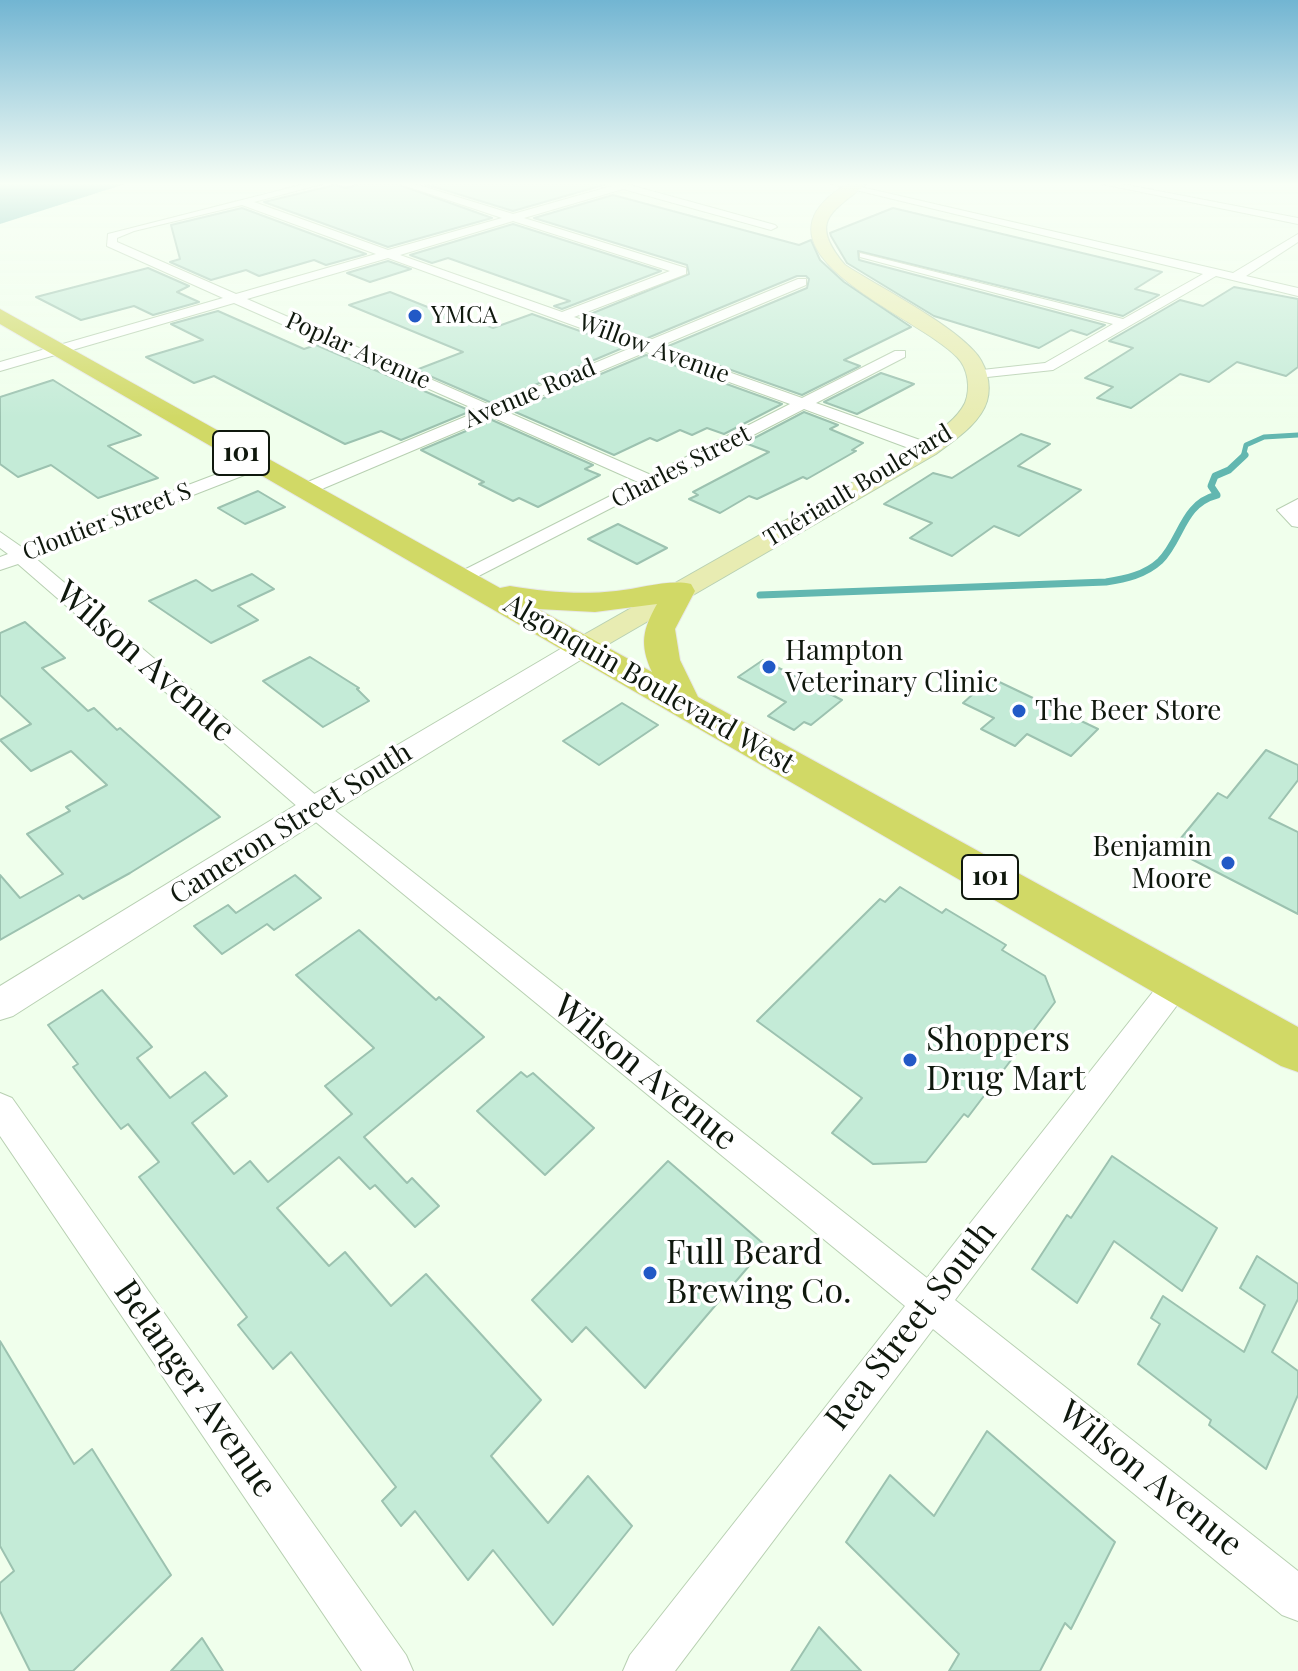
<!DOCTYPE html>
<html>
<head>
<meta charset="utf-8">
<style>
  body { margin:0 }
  canvas { display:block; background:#f0ffec }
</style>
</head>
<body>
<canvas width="1298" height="1671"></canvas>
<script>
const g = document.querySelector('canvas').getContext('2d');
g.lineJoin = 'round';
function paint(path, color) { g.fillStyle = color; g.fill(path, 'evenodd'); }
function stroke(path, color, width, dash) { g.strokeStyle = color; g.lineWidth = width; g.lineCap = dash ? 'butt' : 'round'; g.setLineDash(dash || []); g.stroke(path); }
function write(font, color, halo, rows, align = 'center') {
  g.font = font + ' "Playfair Display",serif'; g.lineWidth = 7; g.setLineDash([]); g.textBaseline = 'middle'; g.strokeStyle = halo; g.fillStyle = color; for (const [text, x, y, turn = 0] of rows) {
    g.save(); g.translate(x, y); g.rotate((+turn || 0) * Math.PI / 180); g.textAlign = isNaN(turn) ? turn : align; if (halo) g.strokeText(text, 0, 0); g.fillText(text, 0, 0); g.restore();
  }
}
const water = new Path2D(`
  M0 184H125L0 224Z`);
const streamFar1 = new Path2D(`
  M1243 457 1246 445 1264 437 1298 435`);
const stream = new Path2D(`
  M760 595 1106 582C1125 579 1145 575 1160 561 1182 539 1182 504 1217 495L1211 486 1215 476 1229 470 1245 455`);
const building = new Path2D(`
  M361 184H397L492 218 388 247 264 202 335 185 346 188Z
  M425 184H607L513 211Z
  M613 195 799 245 811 240 820 260 844 282 911 327 844 360 860 366 802 395 666 347 807 288 809 279 806 276H797L645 339 583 317 689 274 687 265 534 218Z
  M242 208 366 254 326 265 314 260 259 276 246 270 211 280 170 262 180 259 171 225Z
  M893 208 1162 272 1135 289 1159 295 1123 316 858 251 859 260 1105 325 1087 335 1071 330 1039 348 934 316 847 263 831 236 830 233Z
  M513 224 661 271 562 309 554 306 570 301 448 258 432 263 410 255Z
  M388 261 411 269 370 282 347 273Z
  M148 268 189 286 177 292 199 302 153 315 134 306 81 320 36 297Z
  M1234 287 1298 299V367L1286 376 1237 362 1209 382 1180 374 1131 408 1097 398 1113 387 1085 378 1133 348 1109 341 1180 300 1203 306Z
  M390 292 450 316 458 314 493 328 532 314 625 347 492 403 416 370 463 352 349 305Z
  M218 311 304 349 316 345 471 411 401 440 381 431 345 444 214 376 194 383 146 357 203 340 171 324Z
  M646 355 782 404 724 434 707 428 692 435 680 430 657 441 650 438 614 455 513 411Z
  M881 373 914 384 857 414 824 402Z
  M53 380 141 435 108 446 158 478 98 498 51 465 18 477 0 464V397Z
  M804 412 838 425 830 429 863 443 852 450 856 451 807 479 803 477 757 499 749 496 720 513 689 499 698 495 693 492 769 452 745 443Z
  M492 420 593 465 585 469 600 475 538 507 519 498 513 501 479 484 484 482 421 450Z
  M1021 434 1050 444 1018 466 1081 490 1019 536 994 526 952 556 910 538 932 523 884 504 933 473 952 478Z
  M258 491 285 507 245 524 218 508Z
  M618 524 667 548 637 564 588 539Z
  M252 574 274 589 238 606 258 620 211 643 149 601 196 580 212 591Z
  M25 622 65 658 42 668 88 711 94 708 117 730 120 728 220 817 130 873 83 899 79 895 0 940V875L20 898 63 874 27 834 70 811 66 807 107 785 71 751 31 771 0 740 31 724 0 695V633Z
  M310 657 359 688 357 689 369 701 323 727 263 681Z
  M763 660 842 700 811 725 804 722 794 730 768 716 786 702 738 677Z
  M991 678 1098 729 1071 756 1027 734 1015 746 981 729 994 718 963 703Z
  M622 703 658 725 599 765 563 741Z
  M1266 750 1298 765V780L1269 818 1298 832V914L1172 849 1218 793 1227 798Z
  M295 875 321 898 274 930 267 924 222 954 194 926 228 905 236 913Z
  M900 887 942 913 946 909 1006 945 1002 950 1045 976 1055 1002 968 1117 964 1114 926 1162 873 1164 832 1133 862 1098 757 1021 880 899 885 902Z
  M359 930 436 1000 439 997 484 1037 364 1137 407 1183 412 1178 439 1206 415 1227 375 1185 370 1189 339 1157 277 1208 329 1266 345 1252 391 1306 426 1274 541 1400 491 1456 548 1523 588 1476 632 1526 553 1625 493 1550 468 1580 415 1511 401 1526 382 1501 396 1487 291 1352 273 1369 238 1325 247 1317 139 1177 159 1162 128 1124 121 1129 99 1101 73 1067 78 1064 48 1025 102 990 152 1047 137 1058 170 1098 205 1072 227 1096 192 1123 234 1174 250 1161 268 1182 352 1114 325 1086 374 1048 296 975Z
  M521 1072 527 1077 533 1073 594 1128 545 1175 477 1111Z
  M1112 1156 1217 1228 1182 1291 1114 1241 1077 1303 1032 1269 1067 1215 1071 1218Z
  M668 1161 766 1246 645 1388 586 1327 572 1342 532 1300Z
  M1257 1256 1298 1284V1299L1272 1352 1298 1371V1395L1266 1469 1209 1425 1211 1420 1138 1364 1160 1324 1151 1318 1163 1296 1244 1352 1265 1305 1240 1288Z
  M0 1341 74 1464 92 1449 171 1575 73 1671H30L0 1611V1583L14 1571 0 1546Z
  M987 1431 1115 1542 1071 1629 1065 1623 1040 1671H949L959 1654 846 1542 890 1475 934 1516Z
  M819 1627 861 1671H791Z
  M202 1638 223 1671H171Z`);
const minor = new Path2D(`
  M305 184H322L254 202 388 250 502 218 400 184H415L513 214 612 186 610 184H626L775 225 777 227 771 230 623 189 524 218 686 268V274L574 317 645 342 798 279H806V285L658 347 802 398 895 351H905V357L816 403 934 445 936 449 928 454 922 453 804 409 463 584 456 582 453 578 456 574 638 482 492 417 310 494H298L295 490 298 486 479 411 234 303 0 371V362L223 298 107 246 108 234ZM242 205 376 254 236 294 117 242V238L134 231ZM513 221 670 271 562 312 400 255ZM388 258 633 347 492 406 247 299ZM646 352 790 404 651 475 505 411Z
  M831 184H848L1233 273 1298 234V242L1246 276 1298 288V296L1216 276 1053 370 978 378 971 374 973 371 1045 363 1113 324 860 257V253L1123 319 1203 274Z
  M1102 184H1122L1298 218V224Z
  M259 458 267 463 265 467 34 557 324 802 927 1278 1167 974 1177 971 1187 974 1192 983 1187 992 955 1300 1298 1571V1621L1282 1615 933 1329 675 1671H623L630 1655 905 1306 306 814 18 564 0 570V557L8 554 0 548V532L23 548Z
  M1298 499V527L1292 526 1277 510Z
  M0 1093 12 1098 406 1655 413 1671H362L0 1136Z`);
const tertiary = new Path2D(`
  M583 639 592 641 596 647 592 653 326 816 13 1016 0 1020V986L304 800 574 641Z`);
const secondary = new Path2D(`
  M847 184H866C833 212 807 220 845 265 881 288 946 321 973 350 986 363 992 384 987 401 980 424 954 440 936 454L593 653 583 656 573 653 568 647 573 641 920 444C936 433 956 421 965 403 971 388 968 368 957 357 919 316 735 251 847 184Z`);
const primary = new Path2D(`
  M0 309 500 588 510 586C546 592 580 595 616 591 640 589 668 579 691 584L695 591 675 629 680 660 698 697 1298 1027V1072L1281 1066 0 324ZM657 604C643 629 639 644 652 672L538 609 595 612Z`);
const markers = [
  [415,316,8,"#2259c6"],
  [769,667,8,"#2259c6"],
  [1019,711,8,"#2259c6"],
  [1228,863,8,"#2259c6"],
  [910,1060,8,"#2259c6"],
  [650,1273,8,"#2259c6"]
];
const farPoinames = [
  ["YMCA",431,316]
];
const farStreetnames = [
  ["Willow Avenue",654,349,20],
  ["Poplar Avenue",358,351,24],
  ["Avenue Road",530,394,-23],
  ["Charles Street",681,467,-27],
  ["Thériault Boulevard",858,486,-31],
  ["Cloutier Street S",107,522,-21]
];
const shields = [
  [241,453,56],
  [990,877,56]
];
const shieldNames = [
  ["101",241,453],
  ["101",990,877]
];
const poiNames = [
  ["Hampton",785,651],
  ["Veterinary Clinic",785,683],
  ["The Beer Store",1035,711],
  ["Benjamin",1212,847,"right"],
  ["Moore",1212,879,"right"]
];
const streetNames = [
  ["Algonquin Boulevard West",649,684,30],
  ["Cameron Street South",291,824,-32]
];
const nearStreetnames = [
  ["Wilson Avenue",145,662,41],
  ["Wilson Avenue",645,1073,39],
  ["Rea Street South",911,1326,-52],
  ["Belanger Avenue",195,1389,55],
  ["Wilson Avenue",1150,1479,39]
];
const nearPoinames = [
  ["Shoppers",926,1040],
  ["Drug Mart",926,1079],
  ["Full Beard",666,1253],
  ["Brewing Co.",666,1292]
];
paint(water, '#62b7b0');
stroke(streamFar1, '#62b7b0', 5);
stroke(stream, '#62b7b0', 7);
paint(building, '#c4ebd7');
stroke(building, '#9cc2b0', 2);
stroke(minor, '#b8d0b2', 2);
stroke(tertiary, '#b8d0b2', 2);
stroke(secondary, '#b8d0b2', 2);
stroke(primary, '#e7e8e7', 2);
paint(minor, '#fff');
paint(tertiary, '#fff');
paint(secondary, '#e8ecb2');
paint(primary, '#d1d966');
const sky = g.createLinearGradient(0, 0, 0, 418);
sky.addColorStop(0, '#72b5d2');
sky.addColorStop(0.44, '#f8fff6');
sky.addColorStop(1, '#f8fff600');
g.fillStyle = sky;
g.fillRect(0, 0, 1298, 418);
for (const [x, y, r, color] of markers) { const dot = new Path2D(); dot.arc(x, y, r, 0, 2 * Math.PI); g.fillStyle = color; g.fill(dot); stroke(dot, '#fff', 3); }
write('24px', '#0f180d', '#fff', farPoinames, 'left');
write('24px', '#0f180d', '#fff', farStreetnames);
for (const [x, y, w] of shields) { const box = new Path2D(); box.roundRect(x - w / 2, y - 22, w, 44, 6); g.fillStyle = '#fff'; g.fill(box); stroke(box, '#0f180d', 2); }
write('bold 26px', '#0f180d', null, shieldNames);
write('28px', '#0f180d', '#fff', poiNames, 'left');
write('28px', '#0f180d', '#fff', streetNames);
write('34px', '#0f180d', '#fff', nearStreetnames);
write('34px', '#0f180d', '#fff', nearPoinames, 'left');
</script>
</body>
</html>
